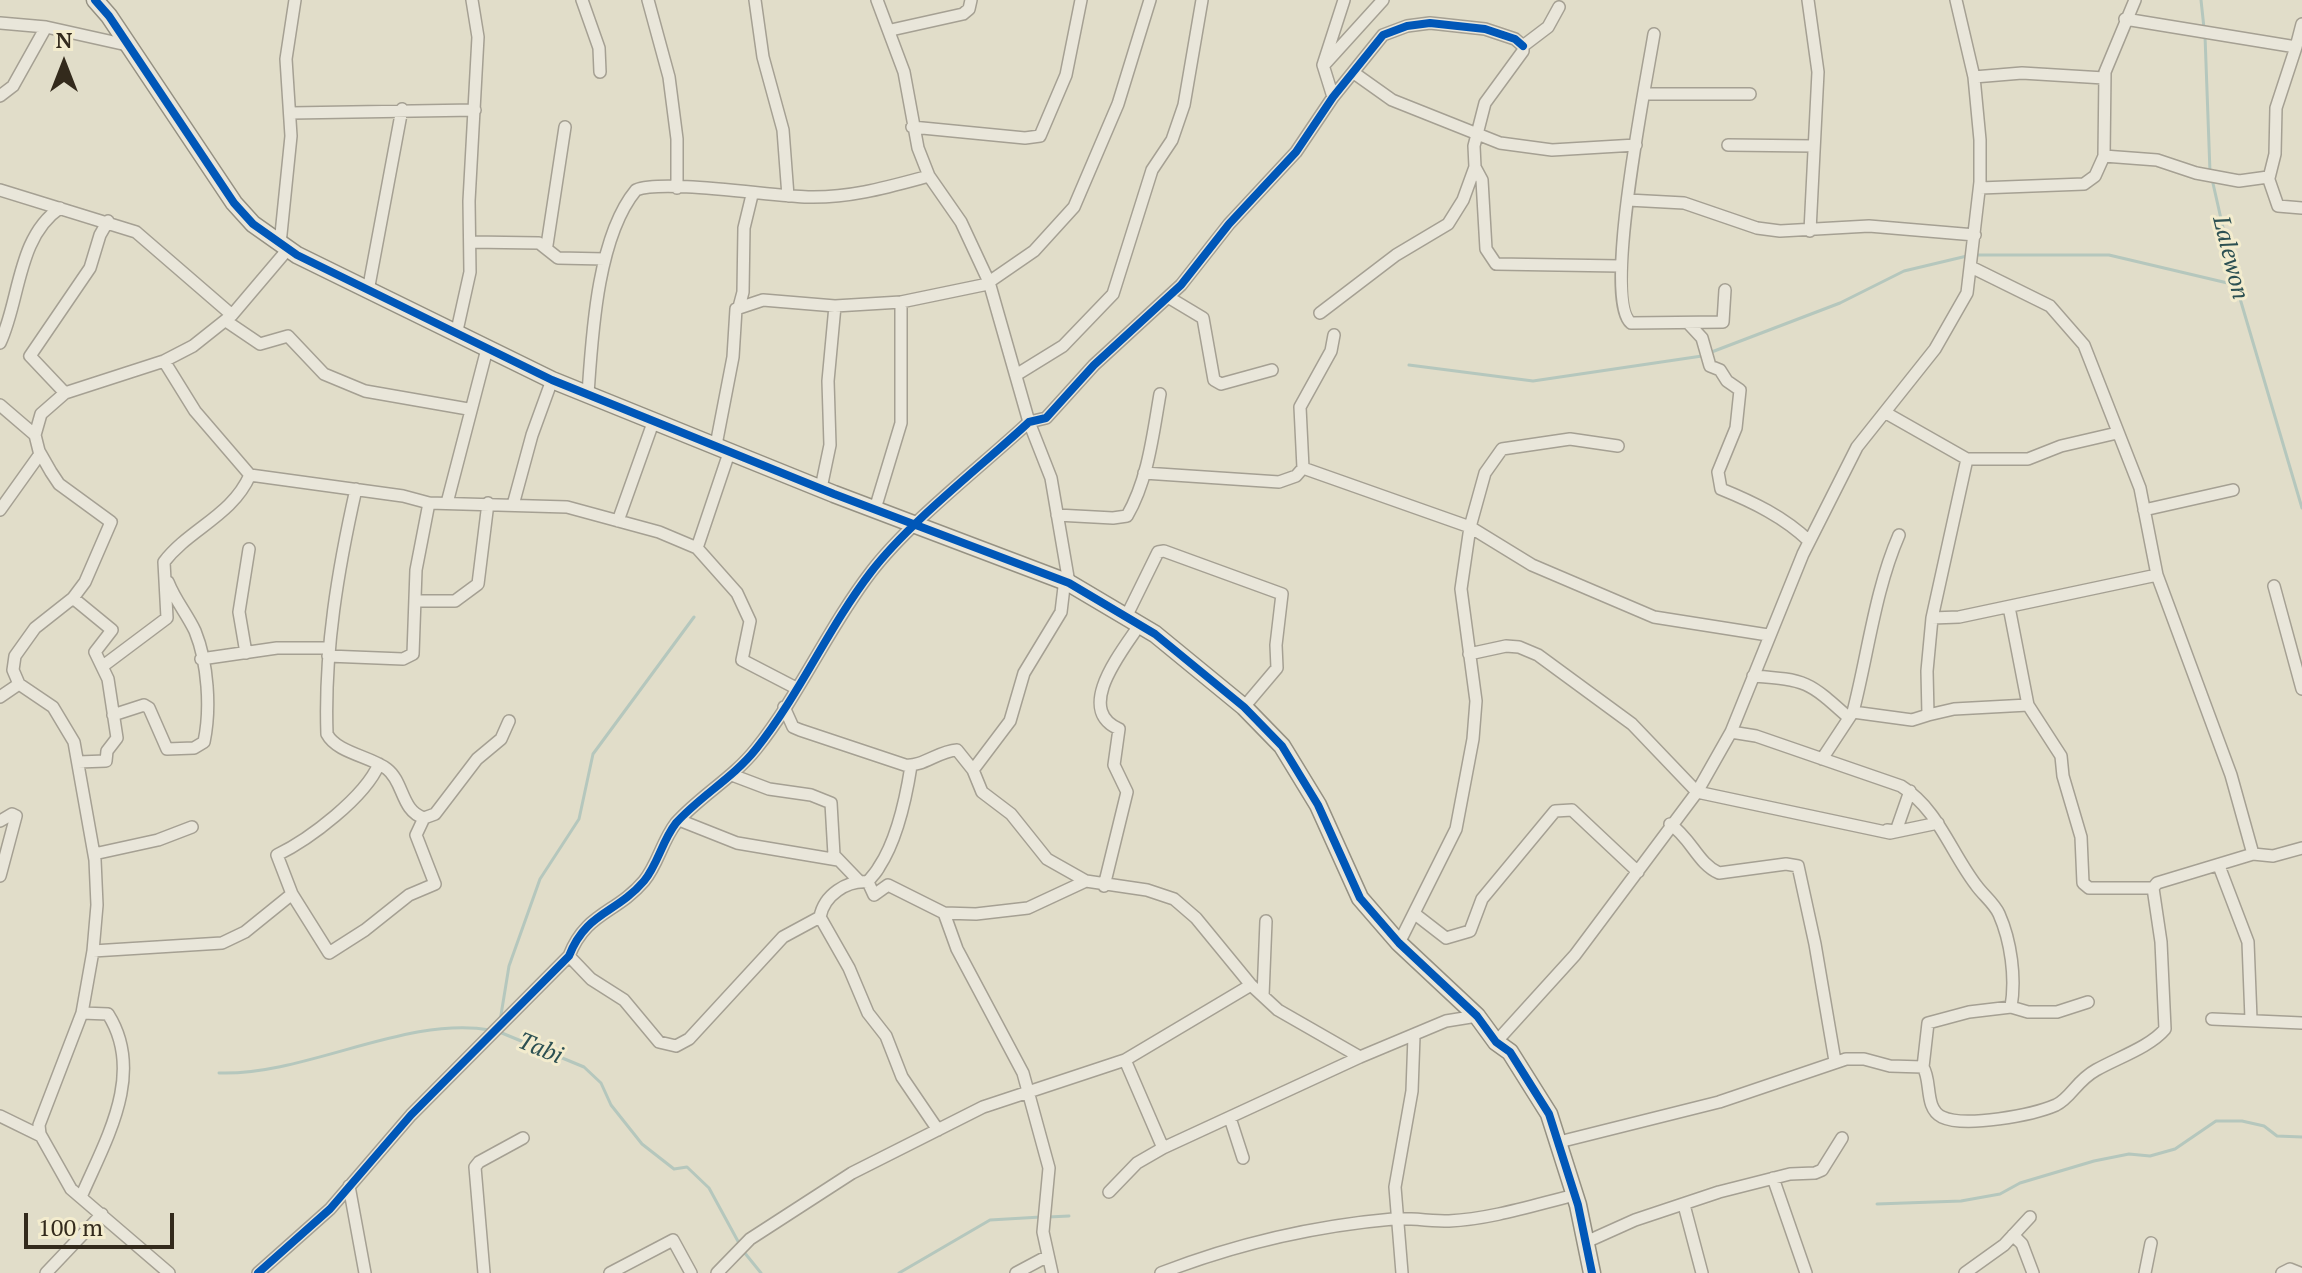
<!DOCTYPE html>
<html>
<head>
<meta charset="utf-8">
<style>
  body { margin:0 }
  #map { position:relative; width:2302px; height:1273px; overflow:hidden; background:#e1ddc9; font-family:"PT Serif",serif }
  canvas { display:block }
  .north { position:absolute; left:24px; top:24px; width:80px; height:80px; -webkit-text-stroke:6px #f3ecce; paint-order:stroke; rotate:0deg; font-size:22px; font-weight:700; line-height:32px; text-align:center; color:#332a1c }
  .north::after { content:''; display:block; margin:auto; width:28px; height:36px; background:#332a1c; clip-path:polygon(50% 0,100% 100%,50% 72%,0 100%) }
  .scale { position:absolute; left:24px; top:1213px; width:150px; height:36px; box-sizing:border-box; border:4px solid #332a1c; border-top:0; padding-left:10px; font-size:24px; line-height:28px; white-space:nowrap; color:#332a1c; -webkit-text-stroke:6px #f3ecce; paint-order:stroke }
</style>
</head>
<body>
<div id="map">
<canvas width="2302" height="1273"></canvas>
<div class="north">N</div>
<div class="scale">100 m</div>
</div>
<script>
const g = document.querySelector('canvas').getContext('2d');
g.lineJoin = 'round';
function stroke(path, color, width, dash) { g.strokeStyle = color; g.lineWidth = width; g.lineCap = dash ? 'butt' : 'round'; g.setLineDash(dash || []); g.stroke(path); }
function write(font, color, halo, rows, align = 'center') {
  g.font = font + ' "PT Serif",serif'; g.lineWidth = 6; g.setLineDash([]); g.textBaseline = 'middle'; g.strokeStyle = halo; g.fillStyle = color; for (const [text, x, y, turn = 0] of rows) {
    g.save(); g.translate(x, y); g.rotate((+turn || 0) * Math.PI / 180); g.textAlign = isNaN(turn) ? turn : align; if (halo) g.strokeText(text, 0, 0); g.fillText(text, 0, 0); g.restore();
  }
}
const stream = new Path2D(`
  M2201 0 2204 28
  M2205 36 2210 172
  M2212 179 2236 285 2302 508
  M1975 255H2109L2236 285
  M1709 353 1840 303 1904 271 1967 256
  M1409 365 1533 381 1702 356
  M500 1021 509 966 540 879 579 819 593 754 694 617
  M497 1031 584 1067 601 1083 611 1105 642 1144 674 1169 687 1167 709 1188 740 1245
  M219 1073C305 1076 407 1015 490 1030
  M1877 1204 1961 1201 2000 1194 2020 1183 2094 1161 2129 1154 2150 1156 2175 1149 2216 1121H2242L2264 1126 2277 1136 2302 1137
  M1048 1217 1069 1216
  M744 1252 761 1273
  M899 1273 990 1220 1041 1217`);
const street = new Path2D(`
  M582 0 599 48 600 72
  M648 0 669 77 677 139V188
  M755 0 763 57 783 130 788 196
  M877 0 904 72 918 148 929 176 961 222 989 282 1029 422 1051 478 1069 583 1064 587 1061 612 1024 673 1010 721 973 770
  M1808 0 1818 72 1810 231
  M1559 7 1548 27 1523 46V51L1485 103 1474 146 1475 167 1482 180 1486 249 1496 264 1620 266
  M2125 19 2296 47 2276 108 2275 154 2269 178
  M0 23 46 27 127 45
  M891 30 963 14 969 9 971 0
  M1654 34C1647 78 1602 300 1631 323L1723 322 1725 290
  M2296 47 2302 24
  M1324 65 1383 0
  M1354 73 1392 100 1500 143 1552 150 1636 145
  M1974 77 2022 73 2104 78
  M1645 94H1750
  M0 96 13 86 46 27
  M1333 97 1323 65 1344 0
  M291 113 475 110
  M912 127 1025 138 1040 136 1066 75 1081 0
  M1728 145 1814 146
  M2104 156 2105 72 2135 0
  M1980 188 2084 184 2095 176 2104 156 2157 160 2196 173 2239 181 2268 177 2278 206 2302 208
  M0 190 136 232 232 315
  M1628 200 1684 203 1757 228 1780 231 1869 226 1975 235
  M471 242 539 243 558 258 605 259
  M280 244 291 136 286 59 295 0
  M547 245 565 127
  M1971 267 2050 306 2084 345 2140 488 2157 575 2231 775 2253 854
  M989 282 1034 251 1074 207 1118 104 1150 0
  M368 291 402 109
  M1168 297 1203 318 1214 380 1221 384 1272 370
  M835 306 901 302 988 284
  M739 307 743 292 744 228 752 195
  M1320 313 1396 255 1448 224 1463 200 1475 167
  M226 321 260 344 288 336 324 374 365 391 468 409
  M1689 324 1702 338 1710 366 1720 370 1727 381 1740 390 1736 428 1718 472 1721 489C1753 502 1784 517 1809 541
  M456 335 470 272 469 201 478 37 472 0
  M0 343C20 301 17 237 60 208
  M1016 375 1063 346 1113 294 1152 170 1172 140 1184 105 1202 0
  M65 393 30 356 90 268 100 235 108 221
  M588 394C592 336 597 237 636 190 664 179 770 196 808 197 851 198 888 187 929 176
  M0 405 35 435
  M716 445 733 357 736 309 763 300 835 306 828 381 830 445 821 488
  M1618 446 1570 439 1502 449 1485 473 1470 527 1532 565 1654 617 1768 635
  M1967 459H2028L2061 446 2117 433
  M1303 468 1300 407 1331 351 1334 335
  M1144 473 1279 482 1296 476 1303 468 1470 527 1461 589 1476 701 1473 739 1456 829 1399 943
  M250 475 403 496 429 503 567 507 659 532 697 548 737 593 750 621 742 660 796 688
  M356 489C338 569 324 651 327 734 337 753 370 756 387 769 404 782 401 811 424 818
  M447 503 487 349
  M513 505 532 435 552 380
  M875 509 901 423V302
  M0 510 40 454
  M2144 510 2233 490
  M1057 515 1113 518 1127 516C1148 480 1153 434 1160 394
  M618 521 654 420
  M697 548 730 450
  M2274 586 2302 689
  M73 598 112 630 95 652 108 679 117 738 107 751 106 761 78 762
  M416 601H455L478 584 488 503
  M2009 607 2028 705 2061 756 2063 776 2081 837 2083 883 2089 888H2153
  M1127 615 1158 552 1164 551 1282 594 1276 645 1277 668 1244 707
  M1932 618 1959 617 2157 575
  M246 653 239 612 249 549
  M1469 654 1506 646 1519 647 1538 655 1632 724 1697 792 1890 833 1938 823
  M328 656 403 659 413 654 416 570 429 503
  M201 659 277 648H328
  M103 666 167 618 164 562C189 529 232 516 250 475L195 411 164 361
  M1753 676C1807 680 1808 681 1849 718
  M0 697 19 684
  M784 707 793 727 800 730 905 765C923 767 938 751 957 750L973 770 982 792 1011 814 1047 859 1086 881 1147 890 1174 899 1196 918 1251 985
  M1853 712C1868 654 1875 590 1899 535
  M113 715 144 705 149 708 167 749 194 748 204 742C211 709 208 663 195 631 187 614 175 600 168 582
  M1928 715 1954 709 2028 705
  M1731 732 1756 736 1901 786C1938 809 1950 851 1976 885 1983 895 1994 903 1999 914 2011 941 2016 978 2011 1007
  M1822 759 1853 712 1912 720 1928 715 1927 671 1932 618 1967 459 1886 413
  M379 764C365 797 310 839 277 855L292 894 329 953 365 930 409 895 435 884 416 835 424 818 435 814 477 759 501 739 509 721
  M911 766C906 798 897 840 879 867 876 873 871 877 868 882L874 895 888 885 944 913 976 914 1028 908 1086 881
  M732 775 769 789 811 795 831 803 834 855 859 881
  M679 820 737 843 838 860
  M0 821 12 814 16 816 0 876
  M1670 824C1691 838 1698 864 1719 873L1786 864 1798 866 1815 944 1835 1061
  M1887 830 1896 831 1910 791
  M94 854 158 840 192 827
  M2219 866 2248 942 2251 1019
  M868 882C847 880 824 895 820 917L849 968 868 1013 886 1036 902 1077 938 1130
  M1104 886 1127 792 1114 765 1119 729C1073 709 1124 649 1140 624
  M944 913 957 949 1023 1073 1049 1168 1043 1232 1052 1273
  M1415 914 1446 938 1470 931 1482 899 1555 811 1572 810 1638 872
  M93 951 222 943 245 932 292 894
  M569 956 591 979 624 1000 659 1042 676 1046 689 1039 783 937 820 917
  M1263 996 1266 921
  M2212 1019 2302 1023
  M1496 1042 1575 955 1697 792 1731 732 1803 554 1857 447 1935 349 1967 293 1980 182V140L1974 77 1956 0
  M1125 1060 1163 1148 1360 1057
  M1923 1067 1928 1023 1969 1012 2011 1007 2028 1012H2057L2088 1002
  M0 1116 41 1136
  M1230 1118 1243 1158
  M1559 1142 1719 1102 1846 1059H1864L1890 1066 1923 1067C1932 1081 1924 1108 1942 1117 1965 1128 2033 1115 2056 1105 2071 1098 2076 1081 2096 1070 2117 1058 2150 1047 2165 1029L2161 942 2153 888 2157 883 2253 854 2273 856 2302 848
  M1773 1178 1806 1273
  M349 1186 365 1273
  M1109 1192 1137 1163 1163 1148
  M81 1197C105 1141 146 1074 108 1014L82 1013
  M1684 1205 1702 1273
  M2013 1235 2022 1244 2033 1273
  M1586 1242 1635 1220 1719 1192 1790 1174 1815 1173 1822 1170 1842 1138
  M46 1273 102 1214
  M169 1273 71 1189 40 1134 39 1125 82 1013 93 951 97 905 95 860 74 742 53 707 19 684 13 670 15 656 35 628 73 598 85 582 111 522 59 484 51 472 39 451 35 435 41 414 65 393 164 361 193 346 232 315 288 249
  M258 1273 330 1209 411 1115 569 956C586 912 616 914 644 881 658 864 662 841 676 823 700 796 733 778 756 749 800 694 828 628 871 572 910 521 982 466 1029 422L1046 418 1094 365 1181 285 1229 224 1296 152 1333 97 1383 35 1407 26 1430 23 1485 29 1515 39 1523 46
  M484 1273 475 1167 479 1162 523 1138
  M610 1273 673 1240 691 1273
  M717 1273 750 1239 852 1173 983 1107 1125 1060 1251 985 1278 1010 1360 1057 1446 1021 1477 1016
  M1016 1273 1046 1257
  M1161 1273C1236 1244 1313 1226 1393 1219 1412 1218 1430 1221 1449 1221 1491 1219 1534 1205 1575 1195
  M1402 1273 1395 1187 1412 1091 1414 1036
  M1965 1273 2004 1245 2030 1217
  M2145 1273 2151 1243
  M2282 1273 2290 1269 2300 1273`);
const secondary = new Path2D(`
  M95 0 109 16 234 203 253 224 297 255 552 380 834 494 1069 583 1155 634 1244 707 1282 746 1318 805 1360 898 1399 943 1477 1016 1496 1042 1510 1052 1549 1114 1578 1205 1592 1273`);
const cycleway = new Path2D(`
  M95 0 109 16 234 203 253 224 297 255 552 380 834 494 1069 583 1155 634 1244 707 1282 746 1318 805 1360 898 1399 943 1477 1016 1496 1042 1510 1052 1549 1114 1578 1205 1592 1273
  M258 1273 330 1209 411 1115 569 956C586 912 616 914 644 881 658 864 662 841 676 823 700 796 733 778 756 749 800 694 828 628 871 572 910 521 982 466 1029 422L1046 418 1094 365 1181 285 1229 224 1296 152 1333 97 1383 35 1407 26 1430 23 1485 29 1515 39 1523 46`);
const waterNames = [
  ["Lalewon",2230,258,76],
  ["Tabi",540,1049,22]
];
stroke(stream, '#b5c7bd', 3);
stroke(street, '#a5a093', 14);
stroke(secondary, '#959183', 19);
stroke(street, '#e9e6da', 11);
stroke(secondary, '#e9e6da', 16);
stroke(cycleway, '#0057b8', 8);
write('italic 24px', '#2c5052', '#f3ecce', waterNames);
</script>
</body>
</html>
